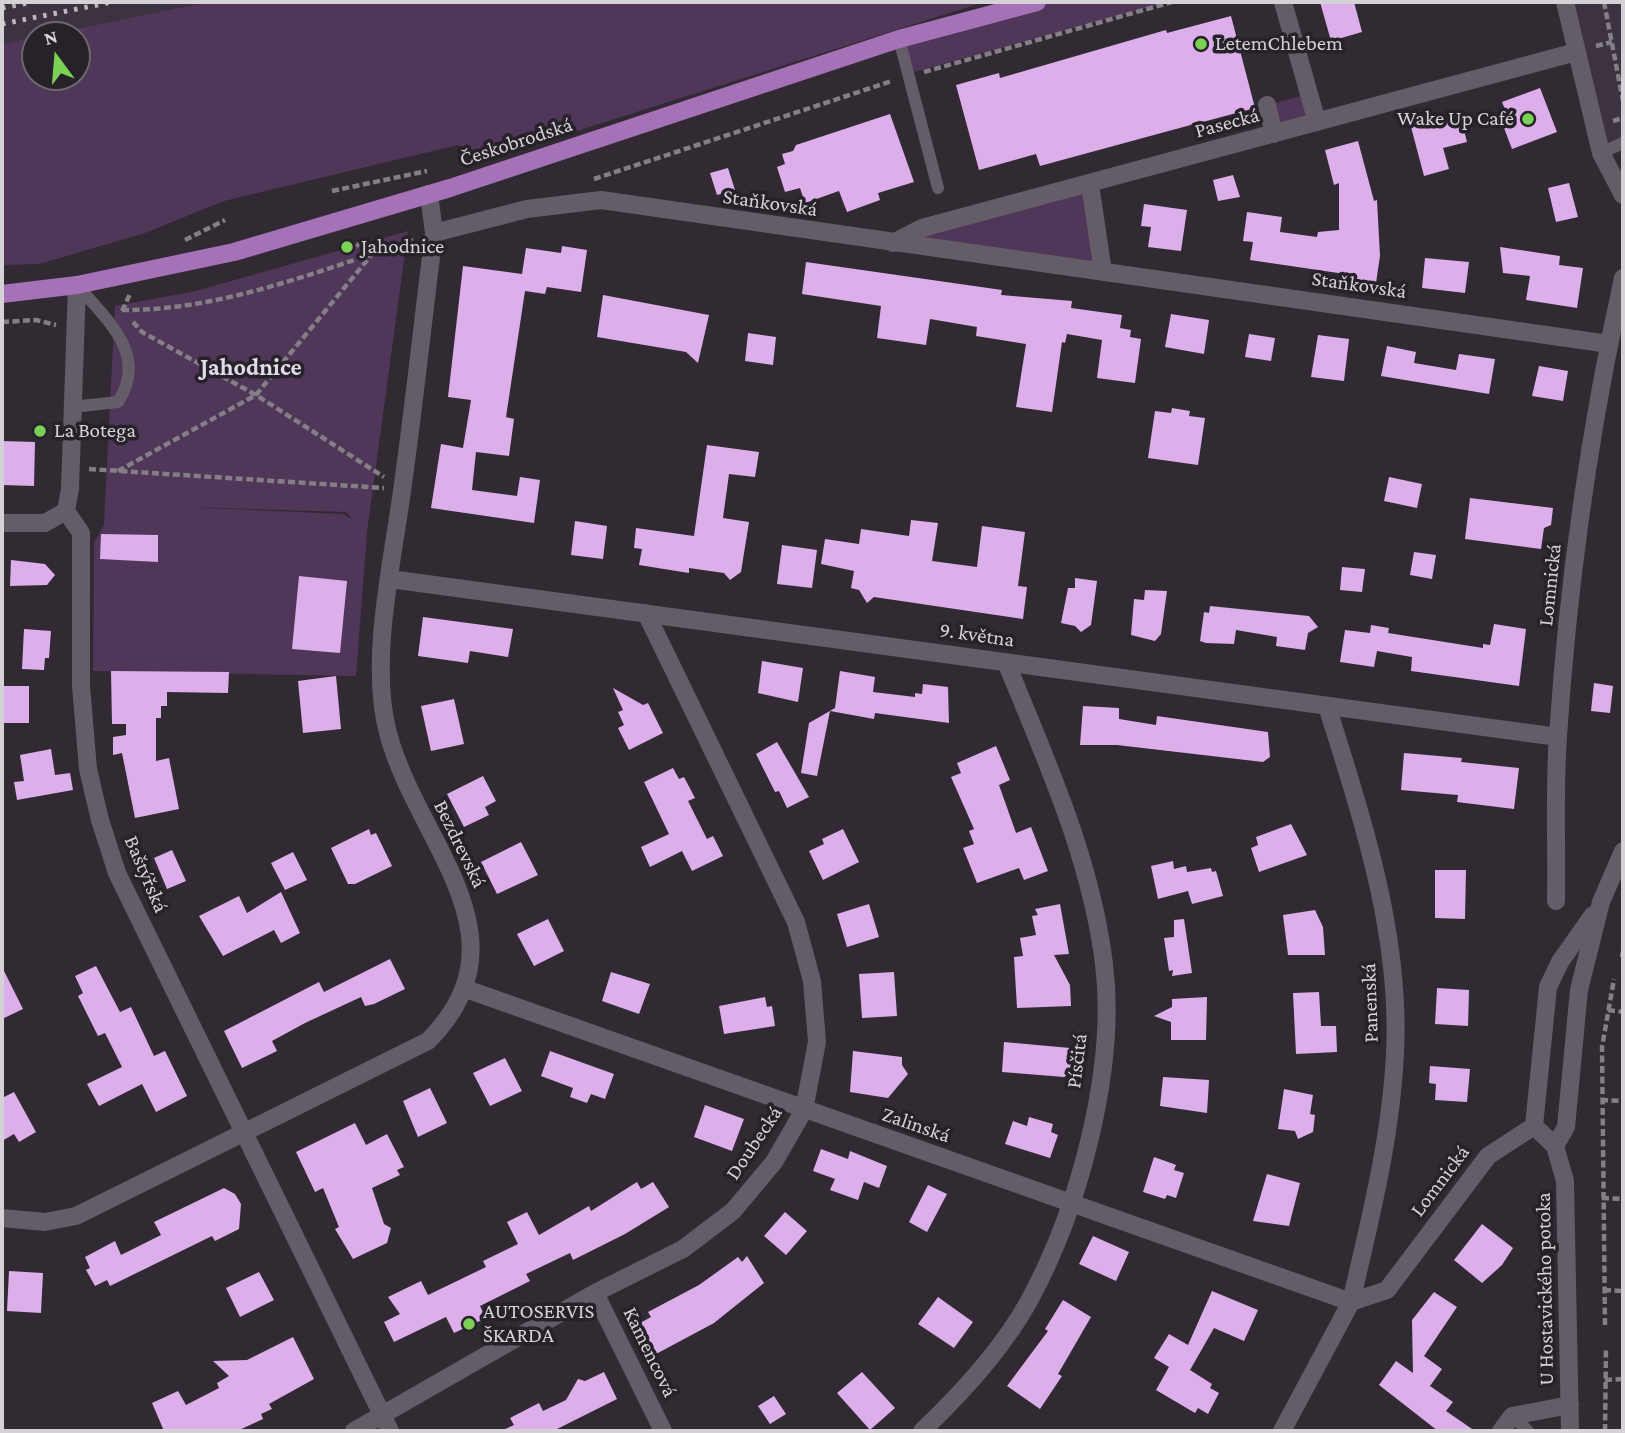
<!DOCTYPE html>
<html>
<head>
<meta charset="utf-8">
<style>
  body { margin:0 }
  #map { position:relative; width:1625px; height:1433px; overflow:hidden; background:#312a33; font-family:"Crimson Pro",serif }
  canvas { display:block }
  .frame { position:absolute; inset:0; border:4px solid #d5d1d7; pointer-events:none }
  .north { position:absolute; left:21px; top:21px; width:70px; height:70px; box-sizing:border-box; background:#272129; border:2px solid #6d676f; border-radius:50%; rotate:344deg; font-size:19px; font-weight:700; line-height:28px; text-align:center; color:#d5d1d7 }
  .north::after { content:''; display:block; margin:auto; width:24px; height:32px; background:#7bd155; clip-path:polygon(50% 0,100% 100%,50% 72%,0 100%) }
</style>
</head>
<body>
<div id="map">
<canvas width="1625" height="1433"></canvas>
<div class="frame"></div>
<div class="north">N</div>
</div>
<script>
const g = document.querySelector('canvas').getContext('2d');
g.lineJoin = 'round';
function paint(path, color) { g.fillStyle = color; g.fill(path, 'evenodd'); }
function stroke(path, color, width, dash) { g.strokeStyle = color; g.lineWidth = width; g.lineCap = dash ? 'butt' : 'round'; g.setLineDash(dash || []); g.stroke(path); }
function write(font, color, halo, rows, align = 'center') {
  g.font = font + ' "Crimson Pro",serif'; g.lineWidth = 7; g.setLineDash([]); g.textBaseline = 'middle'; g.strokeStyle = halo; g.fillStyle = color; for (const [text, x, y, turn = 0] of rows) {
    g.save(); g.translate(x, y); g.rotate((+turn || 0) * Math.PI / 180); g.textAlign = isNaN(turn) ? turn : align; if (halo) g.strokeText(text, 0, 0); g.fillText(text, 0, 0); g.restore();
  }
}
const built = new Path2D(`
  M2 2H207L2 44Z
  M1565 2H1623V143L1601 153Z`);
const green = new Path2D(`
  M207 2H984L498 156 477 159 458 145 224 201 145 233 39 264 2 265V44L35 37V77H77V35H47Z
  M1050 2H1168L910 73 903 41Z
  M1308 94 1315 122 1275 133 1267 105Z
  M1088 187 1099 269 904 240Z
  M408 231 367 532 356 676 93 671 94 543 104 525 115 306 196 291ZM185 507 346 512 352 519 343 514Z`);
const building = new Path2D(`
  M1320 2H1354L1362 32 1331 41Z
  M1231 16 1255 108 1199 123 1198 120V123L1040 166 1036 154 979 170 956 85 999 73 1000 78 1166 30 1167 33Z
  M1540 88 1557 132 1512 149 1501 120 1508 117 1502 102Z
  M890 114 914 182 878 193 880 200 847 212 839 191 805 203 800 188 785 192 777 167 785 164 782 154 793 151 796 145Z
  M1461 118 1467 142 1443 148 1449 169 1424 176 1411 127Z
  M1358 141 1374 201 1377 200 1380 256 1376 283H1344L1345 274 1250 260 1253 242 1243 241 1247 212 1282 217 1280 232 1317 237 1318 232 1339 230V183L1334 185 1325 150Z
  M728 168 735 190 717 195 710 173Z
  M1233 175 1240 197 1218 201 1213 180Z
  M1569 183 1578 217 1556 222 1548 188Z
  M1144 204 1187 210 1181 251 1148 247 1151 227 1141 226Z
  M562 246 587 250 581 292 547 287 545 294 525 291 506 417 514 419 509 456 476 452 472 490 517 496 520 477 540 480 534 523 431 508 441 444 463 448 471 400 448 397 463 266 522 274 526 248 561 253Z
  M1500 247 1560 256 1559 265 1583 268 1577 308 1526 300 1530 276 1503 273Z
  M1425 258 1469 262 1465 293 1422 288Z
  M806 262 1002 290 1001 295 1072 301 1071 308 1122 315 1120 328 1131 330 1130 337 1141 339 1135 383 1097 378 1102 340 1067 334 1065 343 1062 342 1052 412 1016 407 1026 344 976 336 977 327 930 319 926 345 877 338 881 306 802 294Z
  M603 295 709 315 698 363 686 352 597 337Z
  M1171 314 1209 320 1204 354 1165 347Z
  M748 333 776 337 773 365 745 361Z
  M1249 334 1275 338 1271 361 1245 357Z
  M1318 335 1349 339 1344 381 1311 377Z
  M1387 346 1416 352 1414 363 1456 370 1459 354 1495 359 1489 394 1381 376Z
  M1539 366 1568 371 1563 401 1532 396Z
  M1172 408 1190 411 1189 416 1205 418 1198 465 1148 458 1155 411 1171 413Z
  M2 441 35 442 34 486 2 485Z
  M707 445 759 452 755 477 729 474 723 518 749 522 741 572 730 580 724 573 689 568V573L639 565 642 549 634 548 636 528 694 536Z
  M1389 477 1422 484 1417 508 1384 501Z
  M1470 498 1553 508 1551 525 1544 528 1541 549 1465 539Z
  M911 520 938 523 932 561 977 567 982 526 1025 532 1018 586 1027 587 1023 619 874 597 867 603 859 590 851 588 854 571 821 564 825 539 859 544 861 529 909 536Z
  M575 521 607 526 603 559 571 555Z
  M101 534 158 535V562L100 559Z
  M782 545 817 550 812 588 777 584Z
  M1414 552 1436 555 1432 579 1410 575Z
  M11 560 45 564 55 575 47 585 10 586Z
  M1342 567 1365 569 1362 592 1340 590Z
  M299 576 347 581 340 653 292 649Z
  M1075 578 1097 581 1091 625 1081 632 1075 626 1061 623 1068 588H1075Z
  M1145 590 1167 591 1161 634 1155 641 1131 635 1134 599 1144 600Z
  M1210 606 1309 616 1318 627 1308 633 1305 650 1276 646 1277 637 1236 630 1234 644 1206 643 1200 641 1204 612 1209 613Z
  M423 617 513 629 508 657 470 651 468 663 418 656Z
  M1494 624 1526 629 1519 686 1411 671 1412 657 1377 651 1374 667 1340 662 1345 630 1370 633 1371 625 1389 628 1388 633 1483 648V644L1490 645Z
  M24 629 51 631 49 658H45L44 670 22 669Z
  M762 661 803 668 798 702 758 693Z
  M111 671 229 672 228 693 167 692V706H161V718H156V761L169 758 179 809 135 818 122 753 113 755V737L126 735V724H112Z
  M840 671 875 677 873 692 915 697V693L922 694 923 684 948 687 949 723 875 713 874 719 830 711 817 776 801 773 809 723 835 708Z
  M336 676 341 729 303 733 298 681Z
  M1594 683 1613 686 1610 713 1591 711Z
  M2 686H29V723H2Z
  M613 688 643 705 648 703 663 733 629 750 618 728 624 725 618 712 623 710Z
  M454 699 464 744 431 751 421 706Z
  M1083 706 1119 708V719L1156 725 1157 716 1268 732 1270 757 1263 762 1117 745H1080Z
  M777 742 809 797 787 808 779 791 775 792 756 754Z
  M996 746 1010 780 999 785 1016 833 1031 827 1048 871 1024 880 1019 868 977 883 963 848 974 844 969 831 974 829 951 777 961 773 957 763Z
  M51 749 55 775 70 773 73 790 17 800 14 782 24 781 20 755Z
  M1404 753 1462 758 1461 762 1519 768 1514 809 1457 802 1458 795 1401 790Z
  M673 768 679 779 684 777 695 798 688 801 707 839 713 836 723 856 692 871 682 851 650 867 641 847 669 834 644 782Z
  M483 776 496 801 485 807 489 815 464 827 447 794Z
  M1291 824 1307 855 1259 872 1251 848 1258 845 1256 837Z
  M369 829 371 835 376 833 392 866 355 884H348L331 848Z
  M843 829 859 862 823 880 809 851 824 844 822 839Z
  M521 842 538 875 497 894 481 862Z
  M172 850 186 881 167 889 154 858Z
  M293 852 307 880 285 890 271 863Z
  M1173 861 1174 869 1186 866 1187 872 1211 868 1212 872 1216 871 1223 896 1192 904 1188 891 1158 899 1151 866Z
  M1435 870H1466L1465 919 1435 918Z
  M281 892 300 933 281 943 274 930 223 956 199 916 239 896 247 913Z
  M869 904 879 937 847 947 837 914Z
  M1060 904 1069 954 1054 955 1070 985 1071 1006 1017 1008 1014 957 1023 956 1020 938 1036 935 1032 916 1038 915 1035 909Z
  M1315 910 1323 927 1325 955H1288L1283 915Z
  M548 919 564 951 534 966 517 934Z
  M1184 919 1192 973 1172 976 1173 970 1169 971 1164 938 1174 937V920Z
  M390 959 405 989 374 1004 365 1006 361 997 305 1023 272 1041 277 1051 242 1068 224 1031 319 982 324 992Z
  M96 966 120 1012 131 1007 154 1056 165 1051 187 1096 156 1112 142 1084 99 1106 87 1084 122 1067 105 1033 98 1036 78 996 83 993 75 976Z
  M2 967 23 1009 2 1019Z
  M611 972 650 984 639 1014 602 1001Z
  M894 972 897 1016 862 1018 859 974Z
  M1437 988 1469 990 1468 1026 1435 1024Z
  M1319 992 1321 1026H1336L1337 1052 1296 1054 1293 993Z
  M765 997 767 1007 772 1006 775 1026 724 1034 719 1006Z
  M1207 997 1206 1040H1171V1022L1154 1016 1172 1007V999Z
  M1004 1042 1070 1048 1069 1060 1081 1067 1064 1077 1002 1072Z
  M550 1051 614 1074 605 1099 591 1094 587 1103 570 1097 573 1088 541 1076Z
  M853 1051 902 1057V1065L908 1074 888 1098 850 1092Z
  M505 1058 522 1091 490 1106 473 1073Z
  M1430 1066 1470 1069 1467 1102 1435 1100 1436 1084 1429 1083Z
  M1163 1077 1209 1080 1207 1113 1160 1106Z
  M430 1088 447 1123 418 1137 403 1101Z
  M1284 1089 1313 1095 1310 1114 1315 1115 1313 1132 1298 1139 1295 1131 1278 1129Z
  M14 1092 36 1132 19 1142 14 1134 2 1141V1098Z
  M705 1105 744 1119 732 1151 694 1137Z
  M1029 1117 1053 1124 1051 1132 1058 1135 1050 1158 1005 1144 1013 1121 1027 1126Z
  M355 1123 366 1145 387 1134 404 1167 397 1170 400 1175 372 1188 384 1224 391 1228 387 1243 353 1259 335 1229 339 1227 323 1188 315 1192 296 1152Z
  M821 1149 848 1159 850 1151 887 1166 879 1188 864 1182 858 1200 830 1190 835 1179 813 1171Z
  M1154 1157 1171 1163 1176 1165 1174 1170 1184 1173 1176 1198 1167 1195 1165 1199 1143 1192Z
  M1267 1174 1300 1183 1289 1226 1253 1221Z
  M637 1182 641 1189 653 1182 669 1207 625 1234 573 1260 570 1253 526 1274 530 1281 480 1306 486 1318 454 1333 446 1317 394 1342 384 1322 400 1314 388 1297 421 1281 428 1295 486 1267 483 1261 518 1244 507 1222 527 1212 539 1235 589 1206 591 1211Z
  M928 1185 947 1194 927 1232 909 1222Z
  M224 1188 235 1194 241 1204 239 1229 215 1241 212 1236 110 1286 107 1280 95 1286 86 1270 90 1268 85 1257 115 1241 121 1255 161 1235 154 1222Z
  M785 1212 807 1231 786 1255 764 1236Z
  M1482 1224 1513 1248 1502 1265 1482 1283 1454 1260Z
  M1093 1236 1129 1252 1116 1281 1079 1264Z
  M747 1256 764 1283 714 1323 656 1354 640 1323 651 1317 648 1312 699 1285 738 1257 742 1262Z
  M9 1271 43 1273 41 1313 7 1311Z
  M259 1272 274 1300 240 1317 226 1288Z
  M1212 1291 1258 1310 1244 1341 1214 1328 1190 1370 1212 1384 1210 1388 1219 1393 1208 1414 1198 1408 1195 1413 1156 1390 1169 1367 1154 1358 1169 1334 1188 1345Z
  M1434 1292 1457 1307 1424 1356 1442 1369 1430 1386 1453 1402 1446 1411 1475 1431H1438L1379 1385 1396 1361 1413 1373 1412 1320Z
  M938 1297 973 1322 954 1348 918 1324Z
  M1063 1300 1091 1317 1058 1374 1062 1376 1040 1409 1007 1386 1048 1331 1045 1329Z
  M293 1337 314 1379 269 1404 272 1409 261 1414 263 1419 237 1431H164L152 1403 178 1391 186 1405 219 1388 217 1383 229 1376 213 1361 247 1360Z
  M604 1372 617 1399 553 1431H501L514 1425 510 1418 539 1403 543 1411 566 1400 578 1379 585 1381Z
  M862 1372 895 1408 870 1430 837 1393Z
  M774 1396 786 1414 770 1424 758 1406Z`);
const path = new Path2D(`
  M1604 2 1623 101
  M1596 46 1612 42
  M924 72 1172 2
  M1613 121 1623 118
  M594 179 892 81
  M332 191 427 171
  M185 240 225 220
  M122 310C221 311 321 270 414 240
  M122 311 130 294
  M2 322 36 320 56 325
  M133 322 142 332 256 395 384 477
  M89 469 384 488
  M118 471 256 395 373 253 356 244
  M1622 957 1623 951
  M1608 1010 1623 1012
  M1601 1100 1623 1101
  M1602 1198 1623 1199
  M1604 1290 1623 1291
  M1605 1325 1602 1047 1614 979
  M1605 1380 1623 1379
  M1605 1431 1606 1348`);
const service = new Path2D(`
  M899 39 938 188
  M1601 153 1623 143
  M72 407 118 402C149 355 107 320 77 285
  M1512 1416 1528 1431`);
const minor = new Path2D(`
  M1283 2 1317 122
  M1565 2 1601 153 1623 195
  M1267 105 1274 134
  M1090 184 1103 272
  M434 233 527 209 601 200 1609 344
  M893 243 922 228 1576 52
  M77 285 70 489 66 511 81 533V686L88 769 100 820 117 873 390 1431
  M2 523H45L66 511
  M390 579 1558 737
  M1556 901C1557 846 1554 790 1558 736 1568 582 1590 428 1623 278
  M466 989 1351 1302C1370 1220 1391 1138 1395 1053 1401 934 1362 818 1327 706
  M1534 1126 1555 1146 1565 1181 1570 1431
  M1534 1126 1548 987 1560 962 1593 915
  M1555 1146 1566 1127 1579 990 1601 902 1623 851
  M2 1218 45 1222 76 1216 428 1041C532 937 417 843 388 733 369 662 392 565 402 491 414 406 423 319 434 233L429 194
  M595 1293 663 1431
  M354 1431 595 1293 683 1249 733 1211 774 1162 804 1110 817 1042 812 981 796 922 646 613
  M922 1431C962 1393 1002 1350 1029 1301 1079 1209 1117 1069 1104 964 1091 858 1046 760 1006 662
  M1282 1431 1351 1302 1387 1290 1488 1156 1534 1126
  M1501 1431 1512 1416 1570 1405`);
const primary = new Path2D(`
  M2 294 77 285 234 252 450 188 899 39 1037 2`);
const rail = new Path2D(`
  M2 8 33 2
  M2 24 112 2`);
const markers = [
  [1201,44,7,"#7bd155"],
  [1528,119,7,"#7bd155"],
  [347,247,7,"#7bd155"],
  [40,431,7,"#7bd155"],
  [469,1324,7,"#7bd155"]
];
const poiNames = [
  ["LetemChlebem",1215,44],
  ["Wake Up Café",1514,119,"right"],
  ["Jahodnice",361,247],
  ["La Botega",54,431],
  ["AUTOSERVIS",483,1312],
  ["ŠKARDA",483,1336]
];
const streetNames = [
  ["Pasecká",1227,123,-15],
  ["Českobrodská",516,142,-18],
  ["Staňkovská",770,203,8],
  ["Staňkovská",1359,285,8],
  ["Lomnická",1550,585,-84],
  ["9. května",977,635,8],
  ["Bezdrevská",460,844,64],
  ["Baštýřská",146,874,67],
  ["Panenská",1370,1003,-92],
  ["Písčitá",1077,1061,-83],
  ["Zalinská",916,1125,19],
  ["Doubecká",754,1143,-56],
  ["Lomnická",1440,1181,-53],
  ["U Hostavického potoka",1545,1289,-91],
  ["Kamencová",650,1352,64]
];
const quarterNames = [
  ["Jahodnice",251,368]
];
paint(built, '#3c3240');
paint(green, '#503659');
paint(building, '#dcafeb');
stroke(path, '#847f86', 4.5, [7, 3.5]);
stroke(service, '#645d67', 12);
stroke(minor, '#645d67', 18);
stroke(primary, '#a572b7', 18);
stroke(rail, '#bcb8be', 5, [3.5, 7]);
for (const [x, y, r, color] of markers) { const dot = new Path2D(); dot.arc(x, y, r, 0, 2 * Math.PI); g.fillStyle = color; g.fill(dot); stroke(dot, '#272129', 2.5); }
write('21px', '#d5d1d7', '#272129', poiNames, 'left');
write('21px', '#d5d1d7', '#272129', streetNames);
write('bold 24px', '#e3dae6', '#272129', quarterNames);
</script>
</body>
</html>
